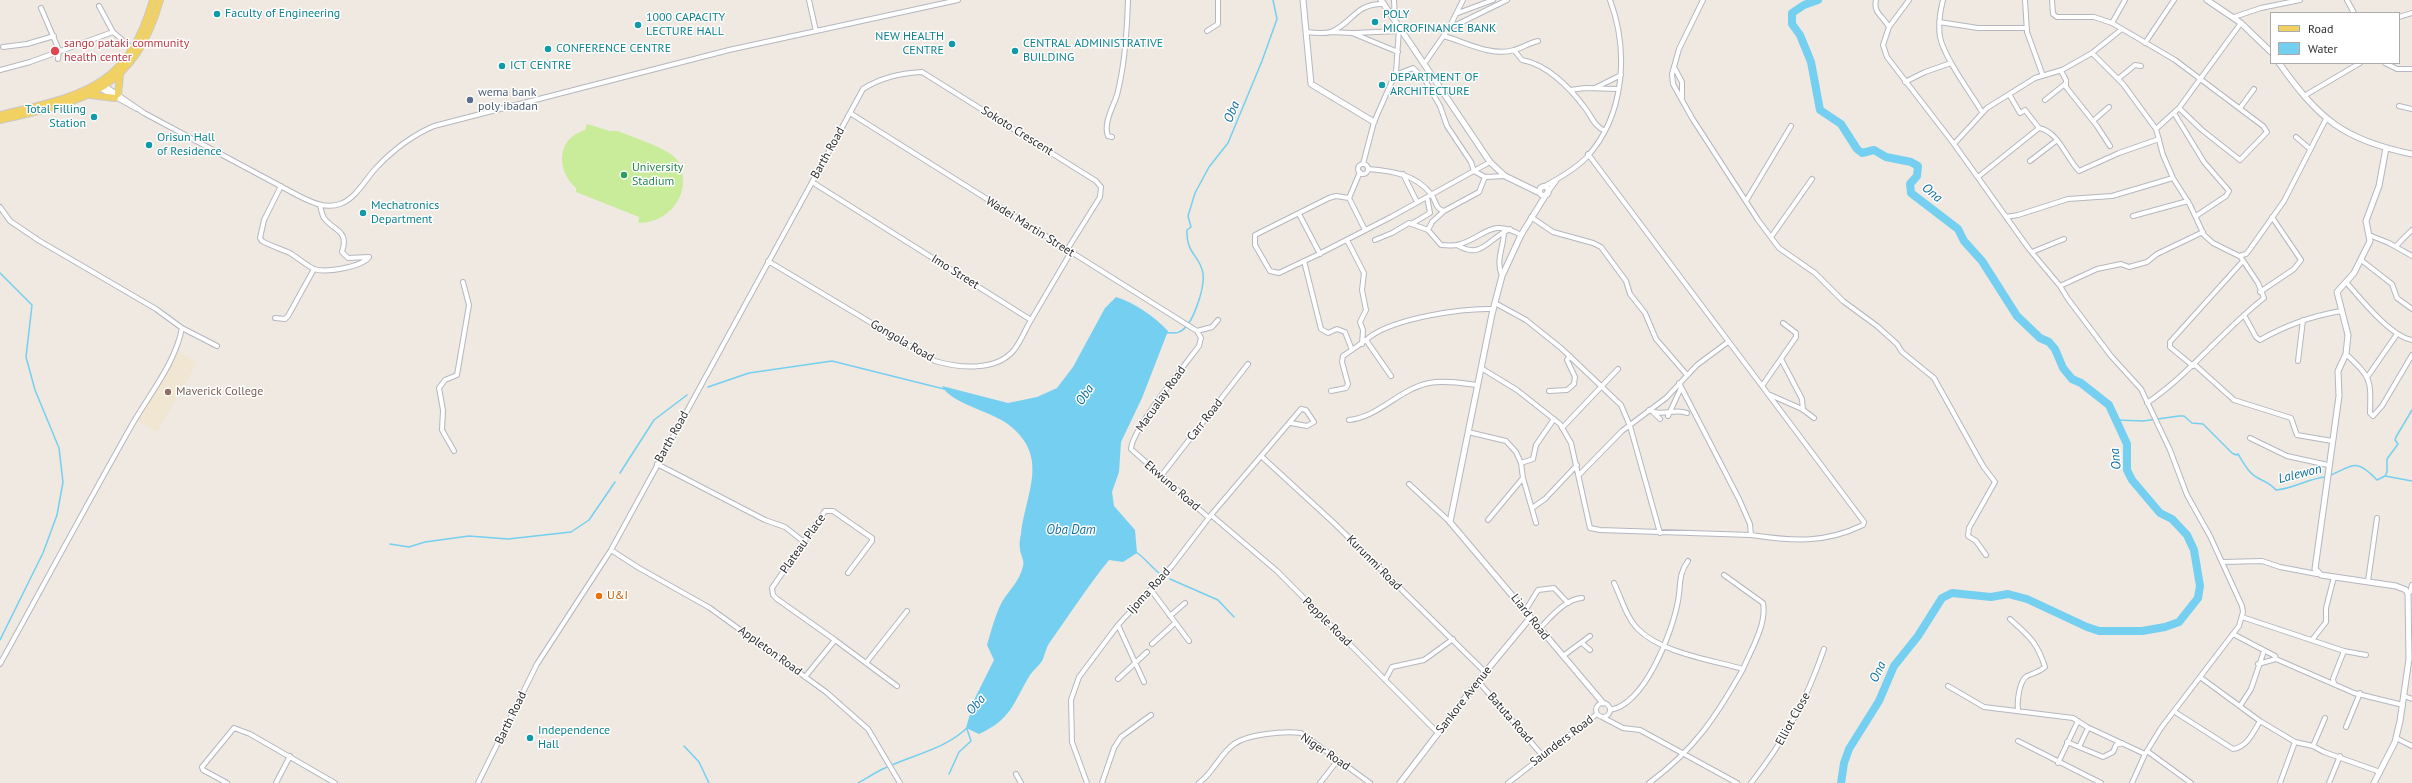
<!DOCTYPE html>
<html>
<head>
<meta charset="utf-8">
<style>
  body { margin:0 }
  #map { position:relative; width:2412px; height:783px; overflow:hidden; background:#efe9e1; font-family:"PT Sans",sans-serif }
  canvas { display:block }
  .legend { position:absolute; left:2270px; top:12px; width:130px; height:52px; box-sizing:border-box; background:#fff; border:1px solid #ababab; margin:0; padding:5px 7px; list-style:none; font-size:12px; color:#2e2e2e }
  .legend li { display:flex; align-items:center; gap:8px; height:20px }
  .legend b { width:20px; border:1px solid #ababab }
</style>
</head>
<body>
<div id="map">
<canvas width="2412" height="783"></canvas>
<ul class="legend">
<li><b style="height:5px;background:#f2d163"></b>Road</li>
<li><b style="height:11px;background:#75cff0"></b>Water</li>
</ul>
</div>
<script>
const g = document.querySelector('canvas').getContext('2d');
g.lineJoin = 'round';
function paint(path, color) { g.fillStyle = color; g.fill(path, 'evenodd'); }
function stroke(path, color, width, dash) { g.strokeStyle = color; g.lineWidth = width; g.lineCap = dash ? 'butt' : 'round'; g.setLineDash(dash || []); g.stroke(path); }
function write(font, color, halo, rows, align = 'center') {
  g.font = font + ' "PT Sans",sans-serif'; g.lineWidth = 3; g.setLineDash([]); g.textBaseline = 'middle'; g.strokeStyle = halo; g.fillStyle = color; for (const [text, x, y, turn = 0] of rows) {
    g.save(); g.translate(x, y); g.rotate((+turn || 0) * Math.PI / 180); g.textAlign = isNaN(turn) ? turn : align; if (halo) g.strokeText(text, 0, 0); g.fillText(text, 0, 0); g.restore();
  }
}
const education = new Path2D(`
  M179 352 197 363 157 432 138 421Z`);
const pitch = new Path2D(`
  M587 124 610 131H618C634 138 669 148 678 161 682 166 683 176 683 182 682 206 662 223 638 223L639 217 576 192V188C556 170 556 139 585 130Z`);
const water = new Path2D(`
  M1116 297C1135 303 1154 316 1168 331L1142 398 1121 442 1119 472 1112 492 1114 506 1135 530 1137 553 1123 562 1109 560C1088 586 1070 614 1050 642 1046 647 1045 655 1042 661 1039 666 1033 670 1030 675 1013 703 1012 719 979 734L966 728 974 700 994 660 987 645C991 632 995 615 1002 602 1009 590 1020 581 1023 566 1025 561 1020 554 1020 549 1019 544 1020 538 1021 534 1026 492 1050 457 1009 425 993 412 950 403 942 386L1008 403 1037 397 1057 388 1073 367 1105 308Z`);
const stream = new Path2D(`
  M0 273 32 305 26 357 35 390 59 448 63 482 57 515 43 553 0 640
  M1167 333C1171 332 1176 334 1179 332 1193 327 1205 287 1203 273 1199 254 1186 254 1187 230L1191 227 1188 216 1195 193 1209 167 1228 143 1262 61 1277 19 1273 0
  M708 387 749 373 832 361 944 389
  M2117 420 2143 421 2179 416H2184L2192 423 2203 424 2232 453 2236 455 2238 454C2243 462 2249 474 2258 478 2265 482 2270 483 2276 490 2293 489 2309 478 2326 477
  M620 473 654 420 687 395
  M2329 476C2354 465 2356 458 2377 480L2385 476 2412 481
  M2385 476 2387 472V459L2398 444 2395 440 2396 437 2412 410
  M390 544 409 547 425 542 469 536 508 539 571 532 589 520 615 482
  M1136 552C1145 558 1150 566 1159 573
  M1170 579 1218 600 1234 617
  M684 746 699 762 709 783
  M949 774 959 752 971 741 967 729
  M858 783C867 778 876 772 885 768 912 755 946 749 968 727`);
const river = new Path2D(`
  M1818 0 1804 5 1792 13V24L1800 35 1811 62 1820 110 1841 124 1857 149 1862 153 1874 150 1886 157 1911 162 1918 166 1917 176 1910 184 1911 193 1958 229 1964 241 1982 261 2017 316 2040 338 2049 342 2055 349 2063 368 2072 379 2081 383 2109 405 2127 444V470L2132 480 2160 513 2172 519 2187 535 2194 550 2200 586 2198 598 2179 622 2165 627 2142 631H2099L2087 627 2027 599 2008 594 1991 597 1952 593 1942 598 1918 636 1894 666 1879 701 1849 749 1844 763 1841 783`);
const minor = new Path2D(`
  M809 0 816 31
  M1394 0 1395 21
  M1703 0 1679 49 1672 74 1673 84 1692 118 1758 220 1779 248 1815 273 1843 301 1877 326 1897 344 1902 352 1934 378 1983 466 1995 482 1969 528 1968 536 1976 541 1986 555
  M1876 0C1873 13 1883 16 1889 27L1883 45 1887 57 1954 144 2029 249 2060 286 2068 299 2111 356 2141 389 2170 450 2187 495 2210 536 2242 606 2243 612 2239 626 2161 728 2145 754 2087 727 2073 718 1984 707 1948 686
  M1943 0C1940 12 1938 24 1940 37 1944 57 1970 92 1982 112
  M2025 0 2027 32 2043 76
  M2052 0 2053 14 2057 17H2094L2112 23 2175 60 2263 126 2267 132 2240 160 2202 130 2179 108
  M2347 0 2354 13
  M99 6 113 32 133 49
  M41 8 59 50 58 59
  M1458 13 1493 0
  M2234 17 2261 8 2300 0
  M2399 17 2412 13
  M1939 22 1978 28H2027
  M2112 23 2125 0
  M1889 27 1909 0
  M1450 28 1507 0
  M1207 31 1218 24V0
  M1306 32C1314 33 1324 34 1331 32 1353 23 1355 3 1384 4
  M1331 32 1352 33 1398 52
  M1354 33 1399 31
  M1444 36C1465 42 1492 57 1514 50 1522 48 1529 43 1538 41
  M2145 43 2174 0
  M3 47 27 44 54 36
  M1514 50 1522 60C1547 64 1571 89 1585 108 1592 117 1594 126 1605 131
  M2092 53 2122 29
  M2385 63 2397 69H2412
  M1424 64 1449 28 1463 0
  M1674 67 1682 82V98
  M0 70 30 62 113 32
  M2061 71 2066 80V87L2097 126 2110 146
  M1395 75 1413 68 1425 80 1440 106 1447 126 1471 162 1474 171 1485 177 1505 176
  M2118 79 2135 65 2141 66
  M1905 82 1925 72 1951 63
  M105 86 144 113 299 196C313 203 326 209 340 204 356 199 366 178 377 167 394 149 411 136 434 126L729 50 958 0
  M1595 88 1621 75
  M101 89 137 109
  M1570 90 1585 88 1618 89
  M2009 94 2020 113 2025 110 2039 128C2058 131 2067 159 2079 171L2119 153 2159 139
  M2304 96 2360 63
  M2045 100 2065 84
  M2399 106 2412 109
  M2240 108 2254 89
  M850 113 1197 331 1201 338 1199 346C1185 365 1132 429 1131 449L1209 518
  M2174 113 2204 162 2229 191 2226 196 2196 216
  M2093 121 2109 107
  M2156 129 2179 108 2241 23
  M1112 137 1108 136C1103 124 1113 107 1117 95 1125 65 1127 32 1128 0
  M2296 137 2310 149
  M1954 144 1987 108 2035 78 2062 70 2092 53 2123 84 2156 129 2163 155 2173 178 2190 205 2204 235 2213 243 2239 256 2246 254 2250 249 2284 201 2326 119
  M1588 154 1864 522 1863 525C1824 544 1792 541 1751 535
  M2030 161 2056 141
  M1363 164 1374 122 1396 72 1399 29
  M1358 169a5 5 0 1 1 10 0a5 5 0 1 1-10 0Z
  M1368 169C1392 171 1415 174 1431 194 1436 200 1435 209 1444 211
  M1360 172 1349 198 1365 230
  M1403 174 1417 202
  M1485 177 1479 192 1444 211 1432 222 1428 230 1441 245C1446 245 1453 246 1457 245 1485 238 1490 217 1521 235
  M1978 177 2039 128
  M812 182 1031 320 1071 252
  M281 186 264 220 260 238 262 241C271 246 281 249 290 253 298 258 306 265 314 269 326 273 362 267 369 257L348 258 342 252C349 230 335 232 324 218 322 215 321 209 320 205
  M1543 187C1558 179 1574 170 1586 158 1625 116 1629 51 1610 0
  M1548 192 1556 181
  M1349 198 1336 196 1329 198 1255 235V245L1270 271 1279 273 1317 255 1391 217 1490 162
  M1746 201 1791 126
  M0 207 10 221 38 240 156 309 182 328 217 346
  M1299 214 1320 254
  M2133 216 2188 201
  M1531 217 1553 232 1593 243 1601 247 1626 281 1630 294 1645 313 1656 339 1687 375
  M2006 217 2018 215 2068 199 2112 196 2173 178
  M1413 223 1430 213 1427 197
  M2369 235 2389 243 2412 256
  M1771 237 1812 179
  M1347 240 1364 273 1362 290 1366 310 1360 322 1363 330 1362 344
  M1375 240 1392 233 1409 223 1428 230
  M1457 245C1482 260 1487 239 1510 229
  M2396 246 2412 230
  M2032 252 2064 239
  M2361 260 2392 284 2397 298 2412 309
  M768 261 935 361C958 368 996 372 1014 350 1021 341 1025 330 1031 320
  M1304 261 1321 329 1328 333 1337 329 1345 332 1352 350
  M1502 276C1495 260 1504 247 1504 231
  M2346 282C2361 299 2390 336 2412 340
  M2060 286 2097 269 2121 264 2129 267 2147 262 2157 254 2203 232
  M2260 292 2294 269 2301 260 2272 217
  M1495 303 1526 320 1561 348 1621 405 1630 426 1660 533
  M2244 315 2256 337 2260 340C2286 325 2312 316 2341 311
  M275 318 285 319 288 316 314 269
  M1197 331 1212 327 1218 320
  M1366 340 1391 376
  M2346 354C2371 378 2371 378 2370 413L2373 416 2382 406 2412 355
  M1781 359 1802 399 1803 410
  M2298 361 2303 320
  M2194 364 2234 400 2291 418 2297 435 2332 441
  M2193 366 2170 347V342L2243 261
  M1481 368 1517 390 1560 424 1571 443 1590 528 1600 530 1751 535 1750 524 1739 499 1679 383
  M2368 376 2397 334
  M1762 386 1796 337V333L1783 323
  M1331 391 1346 388 1348 384 1342 362 1343 356C1352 350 1362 343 1371 336 1397 318 1462 308 1493 309
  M1549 391 1567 390 1574 384 1575 377 1567 360 1570 356
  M1768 394 1802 409 1814 418
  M2147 403C2191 373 2222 331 2264 298L2258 283 2240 256
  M1649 410C1662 417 1675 408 1687 413
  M1653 412 1660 419
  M1668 416 1681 388
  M1349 420C1379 417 1399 389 1429 383 1444 380 1462 383 1477 385
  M1562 428 1618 369
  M1468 432 1506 441 1516 452 1521 463 1523 478 1536 523
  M2250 438 2287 456 2328 465
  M454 451 442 430 443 410 439 388 445 380 457 375 469 305 463 282
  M1261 456 1334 523 1485 672
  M1521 463 1533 459 1536 445 1554 419
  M657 464 765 520 785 527 804 542
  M1579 475 1622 431 1666 398 1697 365 1728 342
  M1161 476 1248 364
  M1409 484 1450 522
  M1532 508 1545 499 1577 465
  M1211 515 1277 571 1438 733
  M1488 520 1523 478
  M611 550 639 568 710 608 826 692 868 729 900 783
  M2222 562 2262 561 2280 567 2317 574
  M1724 575 1763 603C1767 624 1751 650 1743 669
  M2368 581 2377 518
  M1614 583C1621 597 1626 617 1638 629 1661 653 1712 660 1743 669 1716 717 1694 750 1649 783
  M1151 590 1189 641
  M2410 592 2412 585
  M1525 611 1538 590 1554 588 1568 603
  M1170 616 1185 603
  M2242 617 2344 651 2333 679 2334 684
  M2010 619C2029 636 2037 642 2045 667 2039 672 2034 673 2027 676 2019 681 2017 701 2018 710
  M1118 625 1144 682
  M1539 629C1551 617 1565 599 1582 598
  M2233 634 2275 656 2276 659 2354 693 2403 705
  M835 640 777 599 773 595 772 588 825 511H833L872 538V541L848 573
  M2312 640 2326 622V608L2334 577
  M1582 643 1590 650
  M1152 644 1175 623
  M2344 651 2366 655
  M1563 656 1590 636
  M866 663 907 611
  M0 664C43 586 85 508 129 430 147 397 175 365 182 328
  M2258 664 2276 659
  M805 677 835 640 897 686
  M1118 679 1147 652
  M1385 680 1392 667 1424 660 1453 639
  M1478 681 1542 755
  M2404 696 2412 699
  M1596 710a7 7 0 1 1 14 0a7 7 0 1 1-14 0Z
  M2240 706 2251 689 2264 651
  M1610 710C1645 704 1672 633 1678 601 1681 586 1678 574 1688 561
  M2175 712 2233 749C2247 747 2253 733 2260 721L2200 677
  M1602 717 1623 728 1640 730 1737 783
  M2260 721 2295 742 2313 746 2324 752 2380 772
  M2346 727 2360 693
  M2396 738 2412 746
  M2018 741 2101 783
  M2067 742 2103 757 2113 752 2116 745 2122 743
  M2313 746 2325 718
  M2079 747 2088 728
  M2147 751 2191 783
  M2058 763 2078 721
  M1016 774 1021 783
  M227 783 203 770 202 767 234 728 250 734 335 783
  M276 783 290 756
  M478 783 537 664 611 550 863 89C880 78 901 73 922 72L1096 181 1101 187 1100 197 1067 250
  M1087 783 1072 742 1071 700 1079 677 1118 625 1172 566 1211 515 1301 409 1306 410 1314 422 1307 426 1291 423
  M1102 783 1114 748 1121 737 1151 715
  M1199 783C1213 773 1220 754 1234 744 1248 734 1284 731 1301 733L1370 783
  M1320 783 1338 760
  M1508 783 1597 714
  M1751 783C1785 740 1806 701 1824 649
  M2132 783 2145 754
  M2280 783 2295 742
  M2329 783 2340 756`);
const tertiary = new Path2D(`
  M1303 0 1311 84 1374 122
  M1381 0 1490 162 1505 176 1540 193
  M2207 0 2241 23 2271 52
  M2279 63C2319 119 2343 140 2412 154
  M1539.5 191a4.5 4.5 0 1 1 9 0a4.5 4.5 0 1 1-9 0Z
  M1547 193 1521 235 1502 276 1492 314 1450 522 1603 703
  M1400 783 1478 681 1530 618
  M2374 783 2395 742 2400 721 2409 659 2408 594 2406 590 2396 586 2321 575 2315 569 2339 396 2338 371 2346 354 2348 335 2337 292 2354 273 2370 241 2366 221 2379 186 2386 148`);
const primary = new Path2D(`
  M118 94 120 75
  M90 95 115 98
  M0 115C81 95 127 90 153 0
  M0 120C83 101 134 92 160 0`);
const markers = [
  [217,14,4,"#0f9aa8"],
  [1375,22,4,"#0f9aa8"],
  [638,25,4,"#0f9aa8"],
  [952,44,4,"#0f9aa8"],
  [548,49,4,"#0f9aa8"],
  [55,51,5,"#e0444e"],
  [1015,51,4,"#0f9aa8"],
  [502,66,4,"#0f9aa8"],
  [1382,85,4,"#0f9aa8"],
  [470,100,4,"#5c6f8a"],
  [94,117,4,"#0f9aa8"],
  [149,145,4,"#0f9aa8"],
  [624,175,4,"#2e9e5b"],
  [363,213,4,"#0f9aa8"],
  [168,392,4,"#8d6e63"],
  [599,596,4,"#e8710a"],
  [530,738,4,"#0f9aa8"]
];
const cultureNames = [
  ["Faculty of Engineering",225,14],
  ["POLY",1383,15],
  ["MICROFINANCE BANK",1383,29],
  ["1000 CAPACITY",646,18],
  ["LECTURE HALL",646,32],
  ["NEW HEALTH",944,37,"right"],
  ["CENTRE",944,51,"right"],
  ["CENTRAL ADMINISTRATIVE",1023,44],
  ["BUILDING",1023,58],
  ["CONFERENCE CENTRE",556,49],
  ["ICT CENTRE",510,66],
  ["DEPARTMENT OF",1390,78],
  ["ARCHITECTURE",1390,92],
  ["Total Filling",86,110,"right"],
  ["Station",86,124,"right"],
  ["Orisun Hall",157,138],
  ["of Residence",157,152],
  ["Mechatronics",371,206],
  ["Department",371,220],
  ["Independence",538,731],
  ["Hall",538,745]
];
const healthNames = [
  ["sango pataki community",64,44],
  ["health center",64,58]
];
const serviceNames = [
  ["wema bank",478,93],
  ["poly ibadan",478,107]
];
const streetNames = [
  ["Sokoto Crescent",1017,131,32],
  ["Barth Road",828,153,-61],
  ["Wadei Martin Street",1030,227,32],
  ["Imo Street",955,272,32],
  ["Gongola Road",902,341,30],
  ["Macualay Road",1161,399,-55],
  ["Carr Road",1205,420,-52],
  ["Barth Road",672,437,-61],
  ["Ekwuno Road",1172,486,41],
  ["Plateau Place",803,544,-55],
  ["Kurunmi Road",1374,563,45],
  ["Ijoma Road",1149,591,-48],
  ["Liard Road",1530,617,52],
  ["Pepple Road",1327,622,45],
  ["Appleton Road",770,651,36],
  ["Sankore Avenue",1464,700,-52],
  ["Barth Road",511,718,-64],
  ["Batuta Road",1510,718,49],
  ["Elliot Close",1793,719,-61],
  ["Saunders Road",1562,741,-37],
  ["Niger Road",1325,752,34]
];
const leisureNames = [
  ["University",632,168],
  ["Stadium",632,182]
];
const educationNames = [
  ["Maverick College",176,392]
];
const foodNames = [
  ["U&I",607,596]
];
const waterNames = [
  ["Oba",1232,112,-67],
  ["Ona",1932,193,40],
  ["Oba",1085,395,-56],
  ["Ona",2116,459,-96],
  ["Lalewon",2300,474,-14],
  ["Oba Dam",1071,530],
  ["Ona",1878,672,-65],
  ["Oba",976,705,-49]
];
paint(education, '#f0e6d1');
paint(pitch, '#c9ec9a');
paint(water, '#75cff0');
stroke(stream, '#75cff0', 1.5);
stroke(river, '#75cff0', 8);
stroke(minor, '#b4b7c1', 6);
stroke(tertiary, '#b4b7c1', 7);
stroke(primary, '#c9c9c9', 8);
stroke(minor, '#fff', 4);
stroke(tertiary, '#fff', 5);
stroke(primary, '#f2d163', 6);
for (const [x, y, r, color] of markers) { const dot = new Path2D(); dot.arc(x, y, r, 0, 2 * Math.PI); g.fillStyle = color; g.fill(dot); stroke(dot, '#fff', 1.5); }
write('12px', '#0d838f', '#fff', cultureNames, 'left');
write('12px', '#be3a42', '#fff', healthNames, 'left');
write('12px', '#4e5e75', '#fff', serviceNames, 'left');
write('12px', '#2e2e2e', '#fff', streetNames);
write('12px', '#27864d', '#fff', leisureNames, 'left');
write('12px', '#785e54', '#fff', educationNames, 'left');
write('12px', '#c56008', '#fff', foodNames, 'left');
write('italic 13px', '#0d6fa3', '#fff', waterNames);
</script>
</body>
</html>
